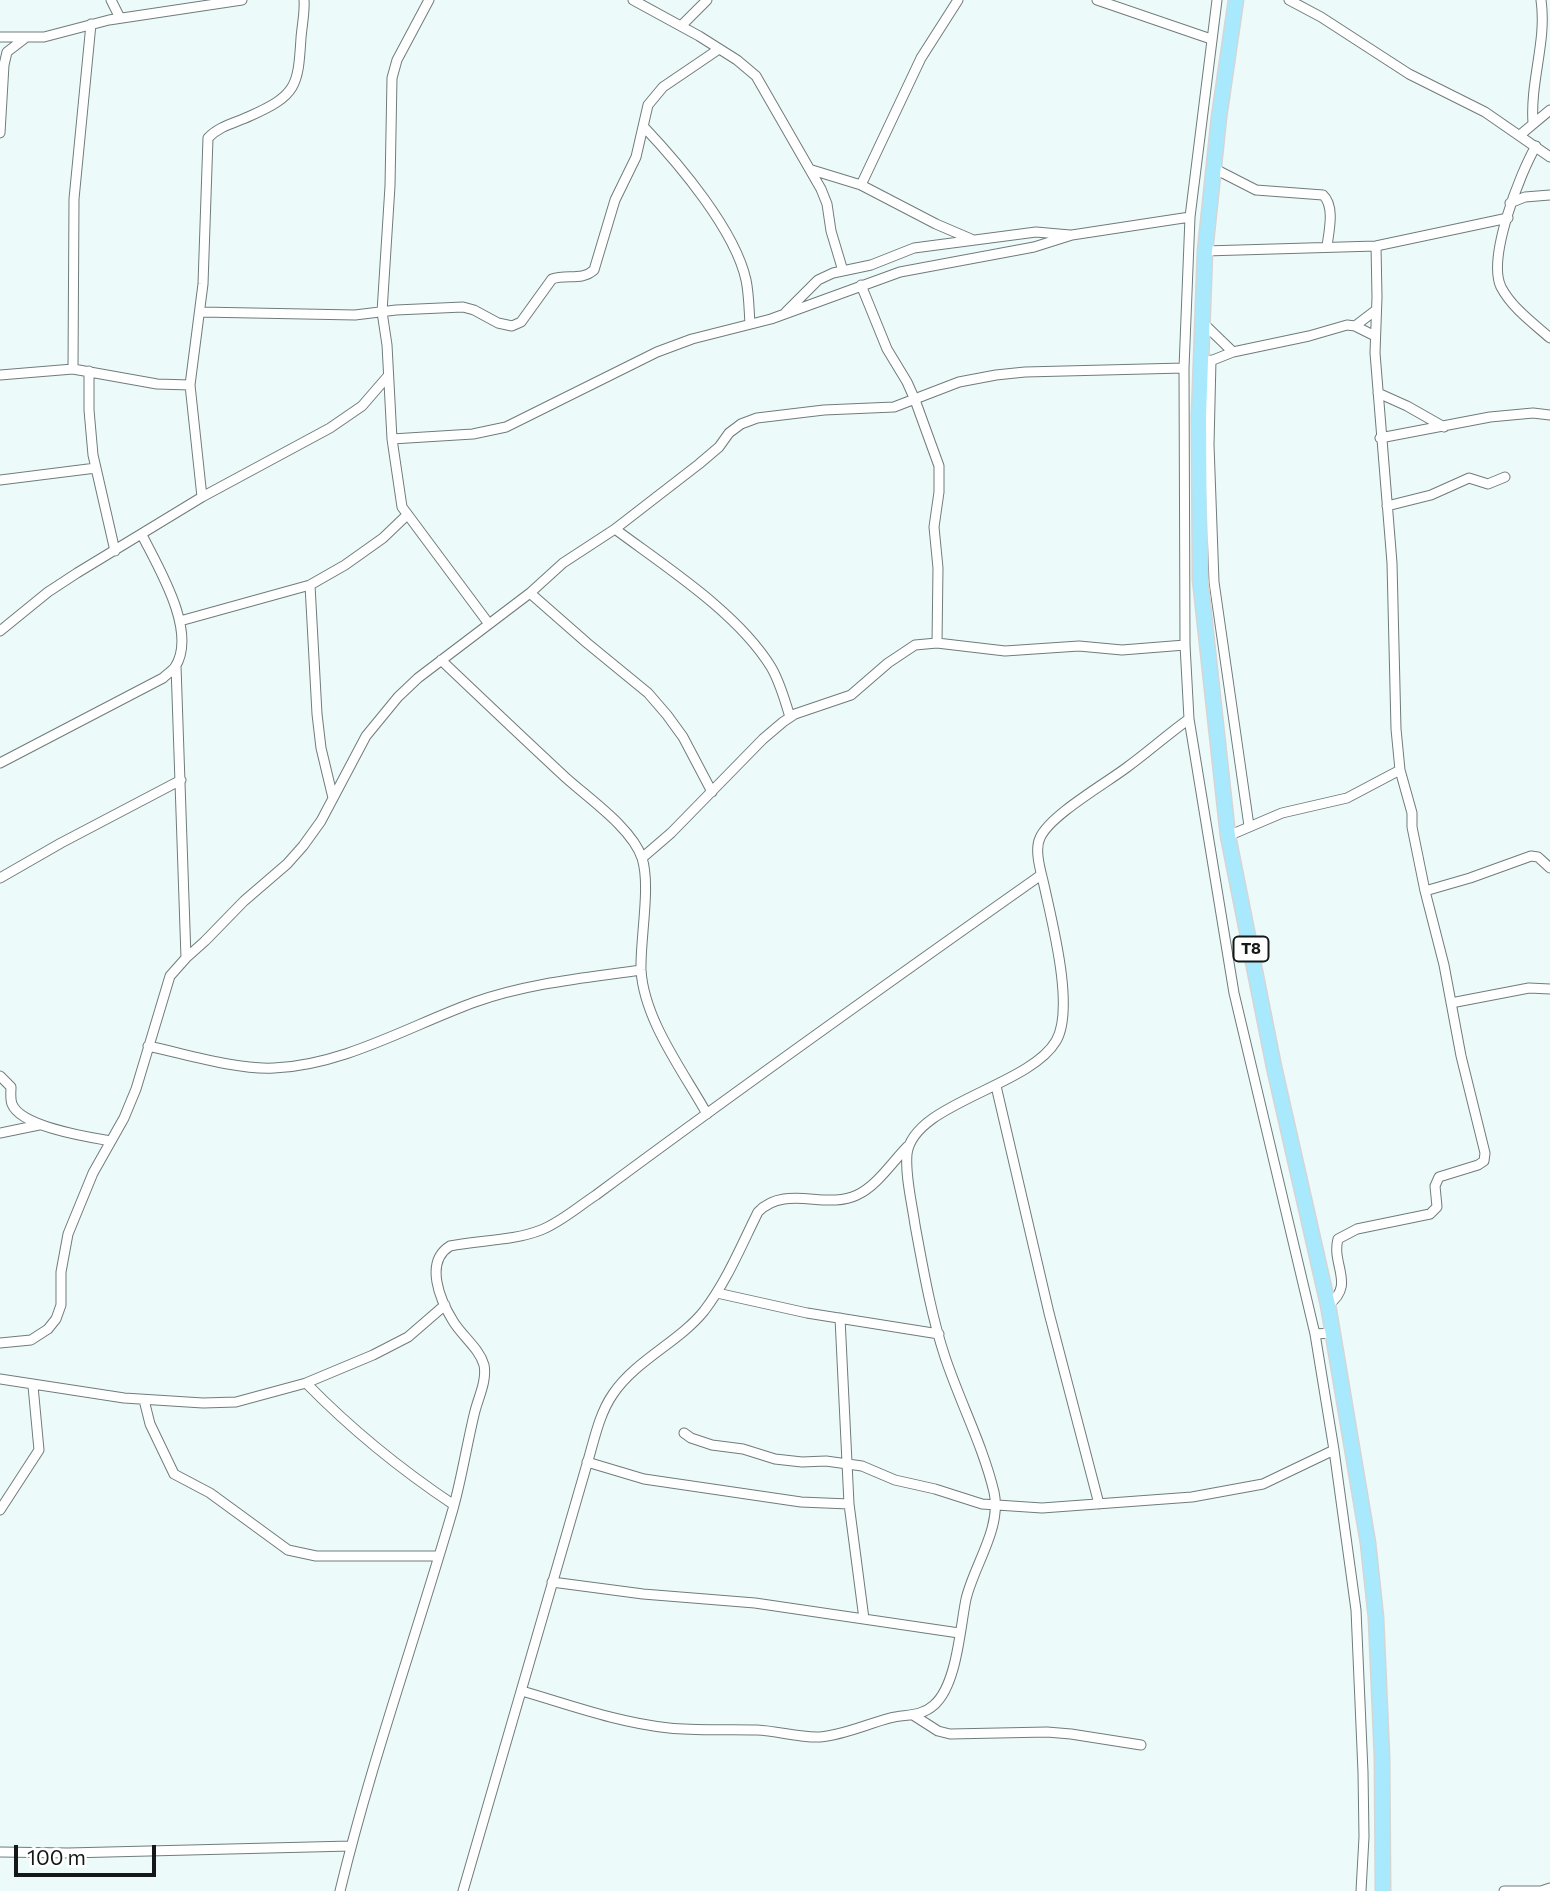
<!DOCTYPE html>
<html>
<head>
<meta charset="utf-8">
<style>
  body { margin:0 }
  #map { position:relative; width:1550px; height:1891px; overflow:hidden; background:#edfafa; font-family:Commissioner,sans-serif }
  canvas { display:block }
  .scale { position:absolute; left:14px; top:1845px; width:142px; height:32px; box-sizing:border-box; border:4px solid #141818; border-top:0; padding-left:9px; font-size:21px; line-height:24px; white-space:nowrap; color:#141818; -webkit-text-stroke:5px #fff; paint-order:stroke }
</style>
</head>
<body>
<div id="map">
<canvas width="1550" height="1891"></canvas>
<div class="scale">100 m</div>
</div>
<script>
const g = document.querySelector('canvas').getContext('2d');
g.lineJoin = 'round';
function stroke(path, color, width, dash) { g.strokeStyle = color; g.lineWidth = width; g.lineCap = dash ? 'butt' : 'round'; g.setLineDash(dash || []); g.stroke(path); }
function write(font, color, halo, rows, align = 'center') {
  g.font = font + ' Commissioner,sans-serif'; g.lineWidth = 5; g.setLineDash([]); g.textBaseline = 'middle'; g.strokeStyle = halo; g.fillStyle = color; for (const [text, x, y, turn = 0] of rows) {
    g.save(); g.translate(x, y); g.rotate((+turn || 0) * Math.PI / 180); g.textAlign = isNaN(turn) ? turn : align; if (halo) g.strokeText(text, 0, 0); g.fillText(text, 0, 0); g.restore();
  }
}
const street = new Path2D(`
  M111 0 120 18
  M429 0 397 60 392 78 390 186 382 312 387 345 392 439 402 507 489 624
  M633 0 699 36 737 60 756 76 821 189 827 204 831 231 843 271
  M1097 0 1211 39
  M1217 0 1190 217 1184 368 1185 645 1189 719 1234 993 1315 1334 1333 1333
  M1289 0 1321 17 1409 74 1485 112 1550 157
  M682 25 707 0
  M0 37H44L109 20 242 0
  M1533 123C1530 81 1547 41 1541 0
  M644 127C679 164 735 230 746 280 749 294 749 310 750 324
  M0 133 4 65 7 52 24 39
  M1520 135 1550 110
  M1536 146C1520 173 1487 258 1501 287 1512 308 1533 323 1550 338
  M1213 168 1256 190 1323 195C1335 206 1329 231 1327 246
  M812 170 861 185 936 224 971 239
  M861 185 921 58 958 0
  M1510 203 1525 197 1550 195
  M1205 251 1376 246 1508 218
  M861 285 887 349 907 382 915 400 939 466V492L934 527 938 568 937 643
  M201 312 355 315 396 310 463 307 474 310 498 323 512 326 521 322 552 279C567 274 582 281 594 270L615 200 636 157 648 105 663 87 719 49
  M786 312 818 280 833 273 871 265 914 248 1036 232 1070 235
  M1202 322 1233 352
  M1355 326 1376 310
  M1211 360 1209 445 1214 582 1249 826
  M1208 362 1233 352 1309 336 1347 325 1355 326 1375 336
  M73 369 74 199 91 24
  M89 371V410L93 455 115 551
  M0 375 73 369 157 384 190 385
  M1378 393 1407 406 1444 427
  M1380 438 1490 417 1533 413 1550 415
  M392 439 473 434 506 427 657 352 692 339 771 319 900 272 1034 247 1072 235 1190 217
  M0 480 96 468
  M202 497 190 385 203 284 208 138C219 126 235 123 250 116 297 95 298 86 301 38 302 25 305 12 304 0
  M1387 506 1431 495 1469 478 1488 484 1505 477
  M615 529C666 567 738 613 771 667 780 682 785 701 790 717
  M310 585 317 714 321 748 333 798
  M530 593 587 643 648 693 667 715 683 737 712 792
  M180 621 310 585 345 565 383 538 407 515
  M0 631 48 592 77 573 202 497 330 428 362 406 388 376
  M441 660C482 699 523 738 565 777 588 798 632 828 642 858 651 886 640 939 641 970 644 1020 683 1071 707 1114
  M176 666 186 958
  M0 763 163 678C166 675 172 671 175 667 198 632 158 567 142 535
  M1228 836 1282 813 1347 798 1400 770
  M642 858 671 833 763 739 783 722 795 714 851 695 888 663 915 645 937 643 1005 651 1079 646 1122 650 1185 645
  M0 878 61 843 181 780
  M1425 891 1470 878 1531 856 1538 857 1550 868
  M1451 1003 1529 988 1550 989
  M148 1046C186 1054 237 1070 274 1068 344 1065 409 1026 475 1002 529 983 585 978 641 970
  M0 1076 11 1087C11 1092 10 1099 12 1104 21 1127 88 1137 111 1141
  M996 1086 1049 1313 1099 1504
  M0 1133 39 1125
  M717 1293 807 1313 939 1334
  M1328 1305C1356 1285 1331 1265 1338 1239L1357 1229 1430 1214 1437 1207 1435 1186 1439 1177 1478 1165 1484 1161 1485 1153 1461 1056 1444 965 1425 891 1412 827V813L1400 770 1396 729 1392 563 1375 353 1377 297 1376 246
  M840 1318 849 1504 864 1619
  M1315 1334 1334 1450 1356 1610 1363 1772 1364 1837 1361 1891
  M0 1343 31 1340 48 1329 56 1319 61 1305V1272L68 1234 93 1173 124 1118 136 1089 170 976 186 958 205 941 244 901 287 864 303 846 321 821 366 736 398 697 418 678 530 593 563 563 615 529 699 464 719 447 729 433 741 424 757 418 824 410 894 407 959 382 996 375 1025 372 1184 368
  M0 1379 124 1398 203 1403 236 1402 306 1383 373 1355 408 1337 445 1305
  M306 1383C351 1429 400 1469 454 1505
  M144 1400 150 1424 174 1474 210 1493 288 1550 316 1556H439
  M684 1433 691 1438 712 1445 743 1449 775 1459 802 1462 826 1461 862 1466 895 1480 935 1489 982 1504 1042 1508 1192 1497 1263 1484 1334 1450
  M587 1462 644 1479 801 1502 849 1504
  M0 1510 39 1450 33 1386
  M552 1582 643 1594 755 1603 959 1633
  M522 1691C570 1705 619 1723 669 1728 698 1731 728 1729 757 1730 778 1731 800 1738 820 1737 844 1735 867 1724 890 1718 905 1714 921 1717 934 1705 957 1685 960 1628 966 1599 974 1565 1002 1528 994 1492 983 1446 960 1402 945 1357 931 1315 923 1268 915 1225 912 1203 905 1176 907 1154 913 1103 1029 1087 1056 1041 1075 1009 1052 922 1044 885 1041 872 1034 850 1040 838 1049 816 1106 783 1126 768 1148 752 1168 734 1189 719
  M913 1715 938 1731 950 1734 1047 1732 1071 1734 1141 1745
  M0 1852 68 1853 351 1846
  M340 1891C371 1762 416 1637 453 1509 462 1477 467 1443 475 1411 479 1396 487 1380 484 1365 479 1348 462 1336 453 1321 440 1300 424 1262 450 1246 480 1240 513 1241 541 1230 561 1222 579 1206 596 1195 743 1086 892 980 1041 875
  M463 1891 587 1464C594 1441 599 1414 613 1394 636 1360 679 1342 704 1311 727 1281 741 1246 758 1212 785 1184 826 1210 857 1195 877 1186 893 1161 908 1146
  M1504 1891H1541L1550 1888`);
const primary = new Path2D(`
  M1236 0 1219 117 1205 251 1199 416 1200 579 1228 836 1274 1067 1328 1305 1368 1543 1376 1618 1382 1757 1383 1891`);
const shields = [
  [1251,949,35]
];
const shieldNames = [
  ["T8",1251,949]
];
stroke(street, '#707c7b', 11);
stroke(primary, '#d5d5d5', 17);
stroke(street, '#fff', 9);
stroke(primary, '#a9e9fd', 14);
for (const [x, y, w] of shields) { const box = new Path2D(); box.roundRect(x - w / 2, y - 12.5, w, 25, 5); g.fillStyle = '#fff'; g.fill(box); stroke(box, '#141818', 2); }
write('bold 16px', '#141818', null, shieldNames);
</script>
</body>
</html>
